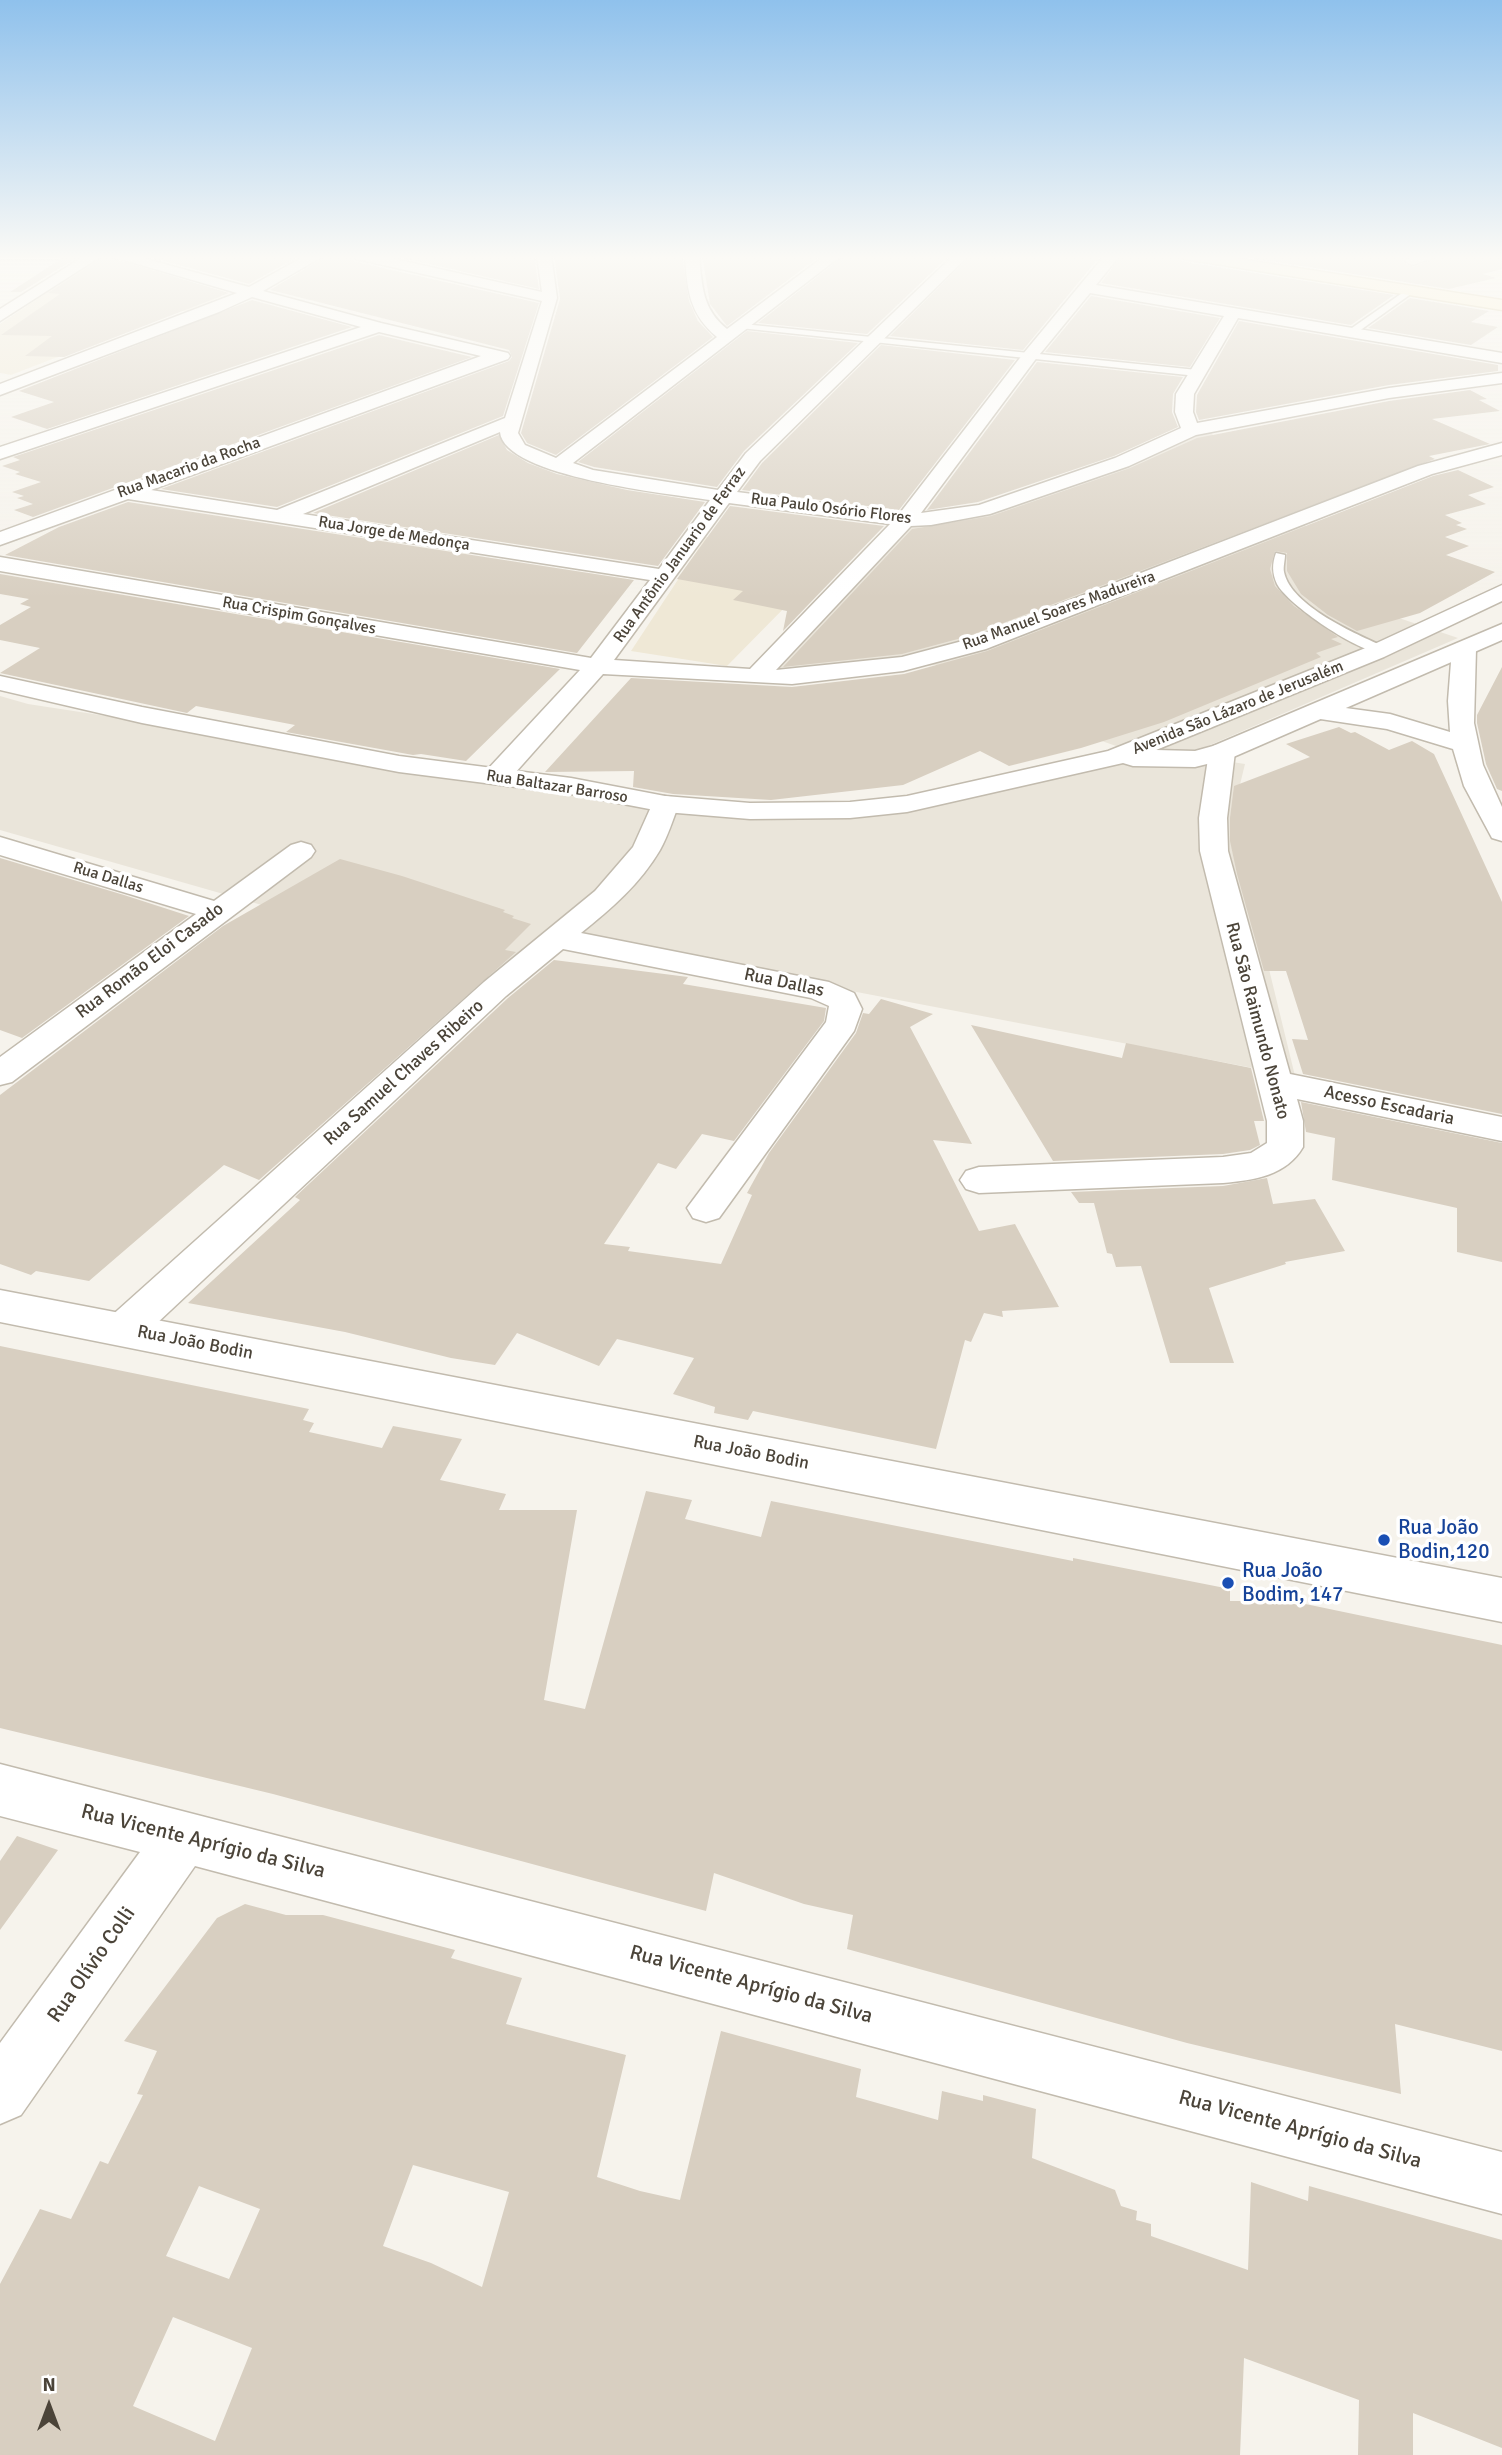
<!DOCTYPE html>
<html>
<head>
<meta charset="utf-8">
<style>
  body { margin:0 }
  #map { position:relative; width:1502px; height:2455px; overflow:hidden; background:#f6f3ec; font-family:Signika,sans-serif }
  canvas { display:block }
  .north { position:absolute; left:14px; top:2371px; width:70px; height:70px; -webkit-text-stroke:5px #fff; paint-order:stroke; rotate:0deg; font-size:19px; font-weight:700; line-height:28px; text-align:center; color:#4b4439 }
  .north::after { content:''; display:block; margin:auto; width:24px; height:32px; background:#4b4439; clip-path:polygon(50% 0,100% 100%,50% 72%,0 100%) }
</style>
</head>
<body>
<div id="map">
<canvas width="1502" height="2455"></canvas>
<div class="north">N</div>
</div>
<script>
const g = document.querySelector('canvas').getContext('2d');
g.lineJoin = 'round';
function paint(path, color) { g.fillStyle = color; g.fill(path, 'evenodd'); }
function stroke(path, color, width, dash) { g.strokeStyle = color; g.lineWidth = width; g.lineCap = dash ? 'butt' : 'round'; g.setLineDash(dash || []); g.stroke(path); }
function write(font, color, halo, rows, align = 'center') {
  g.font = font + ' Signika,sans-serif'; g.lineWidth = 7; g.setLineDash([]); g.textBaseline = 'middle'; g.strokeStyle = halo; g.fillStyle = color; for (const [text, x, y, turn = 0] of rows) {
    g.save(); g.translate(x, y); g.rotate((+turn || 0) * Math.PI / 180); g.textAlign = isNaN(turn) ? turn : align; if (halo) g.strokeText(text, 0, 0); g.fillText(text, 0, 0); g.restore();
  }
}
const residential = new Path2D(`
  M1211 432 1238 472 1305 523 1310 562 1337 597 1458 638 1187 755 1245 764 1232 817 1295 1076 575 938 527 981 0 830V696L28 704 700 807 896 806 1139 754 1016 711 935 665 796 681 754 679 894 520H949L1165 445Z`);
const education = new Path2D(`
  M95 260 218 292 221 297 186 311H177L11 375 0 373V324Z
  M858 533 727 666 631 651 706 537 787 544Z`);
const building = new Path2D(`
  M67 255H81L21 292H10Z
  M142 255H301L249 284Z
  M328 255H347L356 262 539 303 503 416 277 507 161 489 509 361 512 357 509 350 270 290Z
  M390 255H534L539 289Z
  M554 255H682L689 301 698 321 713 337 556 455 527 443 521 433 560 299Z
  M702 255H821L727 326 710 304Z
  M845 255H950L867 334 758 323Z
  M971 255H1101L1023 350 890 336Z
  M1122 255H1175L1185 262 1394 295 1351 325 1101 283Z
  M1233 255H1410L1403 262 1413 267 1444 255H1502V269L1483 274 1496 278 1449 289Z
  M105 256 229 293 64 357 25 356 52 336 1 335 60 294 48 293Z
  M1091 296 1220 318 1190 367 1045 352Z
  M1410 298 1489 311 1471 322 1498 327 1471 345 1368 328Z
  M252 300 352 327 47 429 11 417 54 402 19 391Z
  M1239 321 1498 365V371L1389 385 1199 420 1196 412 1197 395Z
  M747 331 858 343 744 451 717 487 594 467 578 462Z
  M379 335 472 357 33 517 14 510 33 504 17 498 24 496 12 492 41 482 15 474 20 472 2 466 20 460 13 457Z
  M881 345 1015 360 899 510 742 490 762 463Z
  M1037 362 1183 377 1173 394 1172 412 1178 427 1114 456 978 502 927 510Z
  M1470 390 1487 399 1479 400 1500 411 1432 419 1490 444 1429 456 1435 459 969 636 902 654 783 667 912 529 991 516 1130 468 1197 438 1389 401Z
  M499 435 507 450 528 463 557 474 627 490 705 502 658 566 313 513Z
  M1458 470 1494 487 1468 495 1486 504 1445 515 1462 523 1456 525 1467 529 1445 537 1469 546 1446 555 1495 572 1420 613 1357 631 1328 615 1301 594 1287 571V553L1275 551 1270 569 1275 586 1294 606 1338 637 1331 639 1342 644 1316 653 1321 657 1164 722 1081 748 1009 766 980 751 903 785 771 800 673 794 633 787 634 771 545 772 631 678 792 687 904 674 987 651 1433 476Z
  M128 502 634 580 577 653 5 555 59 527Z
  M730 506 884 526 783 631 787 611 733 600 743 591 677 579Z
  M0 574 560 669 466 761 421 754 413 755 286 732 295 725 196 706 187 713 0 673 40 648 0 640V625L31 607 20 604 29 599 0 594Z
  M1502 667V791L1497 789 1486 764 1477 723V715Z
  M1339 727 1351 733 1355 732 1389 750 1412 741 1434 754 1502 902V1114L1303 1074 1292 1039 1308 1040 1286 971H1264L1237 874 1230 841V818L1234 786 1310 757 1286 744Z
  M0 858 124 895 189 916 22 1038 0 1030Z
  M340 859 402 876 505 910 503 912 514 916 512 918 531 924 505 950 516 952 259 1180 224 1165 89 1281 36 1271 31 1275 0 1264V1095L223 926Z
  M554 960 688 977 683 984 826 1008 824 1021 734 1141 702 1134 676 1169 658 1163 604 1244 630 1247 628 1251 721 1264 752 1195 747 1193 769 1153 856 1033 863 1013 869 1014 881 999 933 1014 910 1027 972 1144 933 1140 979 1231 1015 1224 1059 1307 1002 1311 1003 1317 984 1313 971 1342 965 1340 936 1449 753 1411 748 1420 714 1413 715 1407 673 1394 694 1358 617 1339 599 1366 517 1333 495 1365 451 1358 345 1332 188 1303 300 1200 295 1197 508 998Z
  M971 1025 1122 1058 1126 1043 1251 1068 1264 1121H1254L1260 1145 1250 1150 1223 1154 1053 1161Z
  M1301 1102 1502 1143V1262L1457 1252V1208L1332 1180 1335 1138 1306 1132Z
  M1267 1178 1273 1204 1315 1199 1345 1251 1285 1262 1286 1264 1209 1288 1234 1363H1170L1141 1266 1116 1267 1112 1254 1107 1253 1094 1203H1079L1071 1192 1223 1186Z
  M0 1346 309 1409 303 1420 314 1423 309 1432 382 1448 393 1426 462 1439 440 1480 506 1494 499 1510H577L544 1700 585 1709 646 1491 692 1500 685 1519 761 1537 771 1501 1073 1561V1558L1230 1589V1601H1291L1502 1645V2051L1395 2024 1401 2094 1187 2043 847 1949 853 1915 804 1904 714 1873 706 1911 273 1794 0 1728Z
  M17 1836 58 1850 0 1930V1861Z
  M245 1904 286 1915H323L455 1950 451 1958 522 1978 506 2024 626 2055 597 2177 640 2191 680 2200 721 2031 861 2069 856 2097 938 2120 942 2091 983 2101V2095L1036 2109 1032 2158 1115 2190 1121 2206 1137 2211 1136 2220 1151 2224V2236L1248 2270 1251 2182 1308 2201 1309 2186 1502 2240V2448L1413 2413V2455H1358L1359 2400 1244 2358 1240 2455H0V2284L40 2209 71 2219 100 2161 108 2164 143 2095 137 2094 157 2051 124 2041 217 1918ZM413 2165 509 2192 482 2287 431 2263 383 2246ZM199 2186 260 2209 229 2279 166 2256ZM173 2317 252 2348 215 2441 133 2406Z`);
const service = new Path2D(`
  M1408 289 1415 291 1355 334H1349V330Z
  M743 324 1197 370 1201 373 1197 376 740 328Z
  M1276 553 1285 555C1285 560 1283 567 1284 572 1291 606 1356 634 1385 647V653C1363 656 1288 605 1277 584 1272 573 1272 564 1276 553Z`);
const minor = new Path2D(`
  M86 255H103L0 321V309Z
  M107 255H131L249 287 307 255H325L263 291 381 323 508 353 510 356 508 359 151 490 277 510 505 418 542 301 357 259 350 255H377L542 292 537 255H551L557 298 518 433 525 445 556 458 717 337C689 314 687 289 685 255H699C702 286 702 309 727 329L826 255H842L573 463 593 470 718 490 746 453 954 255H969L760 461 737 492 900 513 1023 354 1105 255H1120L1096 285 1502 353V363L1238 318 1194 394 1193 412 1197 423 1389 388 1502 373V383L1389 398 1196 435 1129 466 990 514 931 525 911 526 776 670 902 657 970 639 1418 466 1502 443V455L1432 474 986 649 903 671 792 684 603 674 507 782 497 784 487 782 483 776 487 770 580 670 0 571V557L591 658 650 580 128 499 0 545V532L481 356 379 332 0 459V447L361 327 252 297 219 312 0 395V384L237 293ZM1090 293 1224 316 1176 394 1175 412 1181 428 1115 458 979 505 921 513 1035 360ZM500 432C504 477 671 494 710 500L659 569 303 514ZM729 503 890 524 750 669 614 660Z
  M1417 255H1442L1412 265 1405 261Z
  M1464 642 1472 644 1476 649 1474 723 1483 765 1502 807V841L1492 838 1464 786 1453 749 1387 729 1307 717 1303 712 1307 707 1316 704 1390 714 1450 732 1448 701 1452 649 1456 644Z
  M1222 744 1231 746 1235 752 1227 818 1228 851 1290 1074 1502 1117V1141L1297 1099 1303 1121V1147C1286 1176 1254 1180 1223 1183L979 1193 966 1189 960 1180 966 1171 979 1167 1223 1157 1251 1153 1267 1143V1121L1200 851 1199 818 1209 752 1213 746Z
  M665 796 675 798 679 804C673 819 668 836 660 850 640 884 611 909 581 933L829 982 854 993 862 1009 854 1031 719 1218 706 1222 693 1218 687 1208 826 1022 829 1006 811 998 563 949 506 996 139 1340 124 1345 109 1340 103 1329 109 1318 484 982 595 891 633 847 655 798Z
  M0 837 214 901 291 845 301 842 311 845 315 851 311 857 12 1082 0 1085V1057L196 914 0 855Z
  M0 1764 1502 2152V2214L195 1866 21 2115 0 2124V2043L140 1852 0 1816Z`);
const tertiary = new Path2D(`
  M1502 585V601L1384 657 1156 750 1195 751 1213 746 1502 624V640L1231 758 1195 767 1133 766 1123 763 907 812 850 818 750 819 665 812 571 794 399 772 142 723 0 690V676L142 707 399 756 571 778 665 796 750 803 850 802 907 796 1108 751 1368 647Z
  M0 1290 1502 1578V1622L0 1322Z`);
const secondary = new Path2D(`
  M1178 255H1214L1502 300V310L1185 259Z`);
const markers = [
  [1384,1540,7,"#1a4fb4"],
  [1228,1583,7,"#1a4fb4"]
];
const farStreetnames = [
  ["Rua Macario da Rocha",189,468,-20],
  ["Rua Paulo Osório Flores",831,509,7],
  ["Rua Jorge de Medonça",394,534,9],
  ["Rua Antônio Januario de Ferraz",680,555,-54],
  ["Rua Manuel Soares Madureira",1059,611,-20],
  ["Rua Crispim Gonçalves",299,616,10],
  ["Avenida São Lázaro de Jerusalém",1238,708,-22],
  ["Rua Baltazar Barroso",557,787,9],
  ["Rua Dallas",108,878,17]
];
const streetNames = [
  ["Rua Romão Eloi Casado",150,961,-37],
  ["Rua Dallas",784,983,12],
  ["Rua São Raimundo Nonato",1257,1021,75],
  ["Rua Samuel Chaves Ribeiro",404,1073,-42],
  ["Acesso Escadaria",1389,1106,12],
  ["Rua João Bodin",195,1343,11],
  ["Rua João Bodin",751,1453,11]
];
const nearTransitnames = [
  ["Rua João",1398,1528],
  ["Bodin,120",1398,1552],
  ["Rua João",1242,1571],
  ["Bodim, 147",1242,1595]
];
const nearStreetnames = [
  ["Rua Vicente Aprígio da Silva",203,1842,14],
  ["Rua Olívio Colli",92,1965,-55],
  ["Rua Vicente Aprígio da Silva",751,1985,15],
  ["Rua Vicente Aprígio da Silva",1300,2130,15]
];
paint(residential, '#eae5da');
paint(education, '#efe8d6');
paint(building, '#d8cfc1');
stroke(service, '#c2bbae', 3);
stroke(minor, '#c2bbae', 3);
stroke(tertiary, '#c2bbae', 3);
stroke(secondary, '#d6c79b', 3);
paint(service, '#fff');
paint(minor, '#fff');
paint(tertiary, '#fff');
paint(secondary, '#fff3cd');
const sky = g.createLinearGradient(0, 0, 0, 599);
sky.addColorStop(0, '#8fc1ec');
sky.addColorStop(0.43, '#fbfaf6');
sky.addColorStop(1, '#fbfaf600');
g.fillStyle = sky;
g.fillRect(0, 0, 1502, 599);
for (const [x, y, r, color] of markers) { const dot = new Path2D(); dot.arc(x, y, r, 0, 2 * Math.PI); g.fillStyle = color; g.fill(dot); stroke(dot, '#fff', 2.5); }
write('16px', '#4b4439', '#fff', farStreetnames);
write('18px', '#4b4439', '#fff', streetNames);
write('21px', '#164399', '#fff', nearTransitnames, 'left');
write('21px', '#4b4439', '#fff', nearStreetnames);
</script>
</body>
</html>
